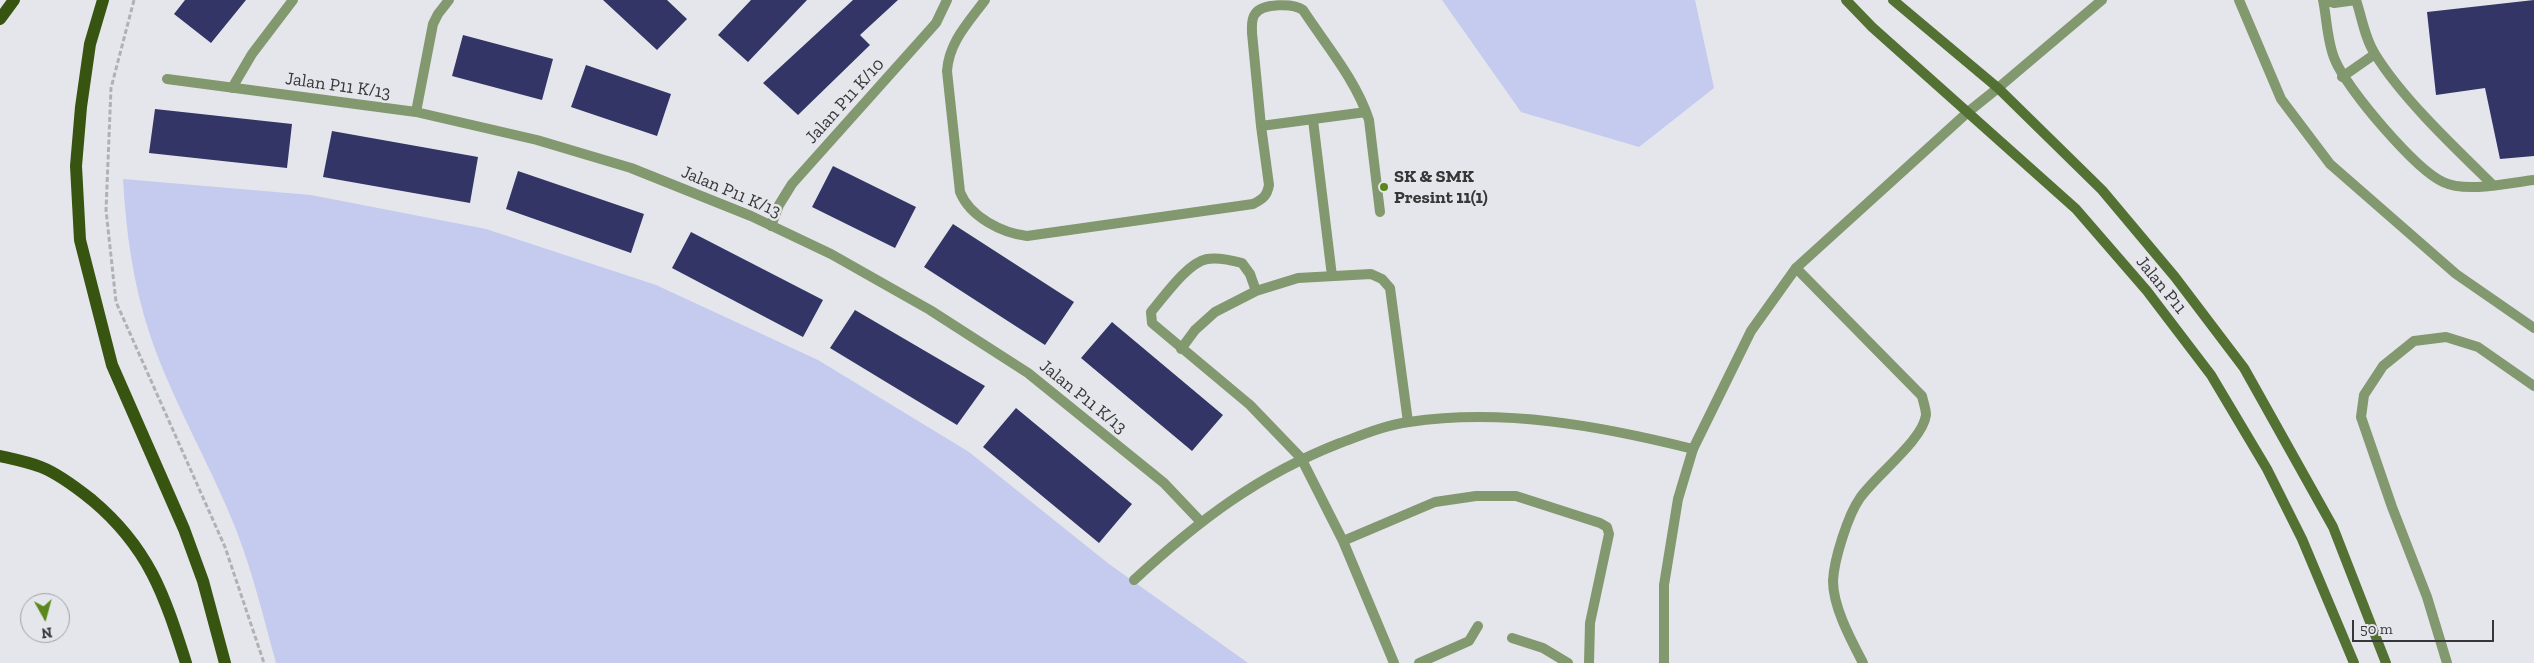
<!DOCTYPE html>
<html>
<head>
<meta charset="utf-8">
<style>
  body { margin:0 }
  #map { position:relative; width:2534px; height:663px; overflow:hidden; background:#e5e6eb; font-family:"Zilla Slab",serif }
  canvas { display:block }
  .north { position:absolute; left:20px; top:593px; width:50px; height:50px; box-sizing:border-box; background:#e5e6eb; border:1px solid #9fa0a4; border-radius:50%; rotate:173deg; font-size:14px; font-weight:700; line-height:20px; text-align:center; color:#373739 }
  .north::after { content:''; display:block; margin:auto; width:18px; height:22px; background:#5a881a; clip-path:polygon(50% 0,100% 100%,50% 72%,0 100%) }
  .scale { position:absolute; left:2352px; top:620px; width:142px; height:22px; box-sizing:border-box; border:2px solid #373739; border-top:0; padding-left:6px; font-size:15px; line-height:18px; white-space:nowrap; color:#373739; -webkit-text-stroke:4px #e5e6eb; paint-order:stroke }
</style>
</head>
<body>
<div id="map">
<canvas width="2534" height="663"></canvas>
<div class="north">N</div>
<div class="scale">50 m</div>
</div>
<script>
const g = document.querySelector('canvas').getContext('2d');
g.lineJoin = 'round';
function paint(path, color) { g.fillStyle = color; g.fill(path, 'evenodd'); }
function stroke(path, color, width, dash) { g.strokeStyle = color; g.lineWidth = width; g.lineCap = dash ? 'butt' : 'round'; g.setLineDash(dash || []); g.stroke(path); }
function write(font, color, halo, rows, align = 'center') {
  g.font = font + ' "Zilla Slab",serif'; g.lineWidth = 5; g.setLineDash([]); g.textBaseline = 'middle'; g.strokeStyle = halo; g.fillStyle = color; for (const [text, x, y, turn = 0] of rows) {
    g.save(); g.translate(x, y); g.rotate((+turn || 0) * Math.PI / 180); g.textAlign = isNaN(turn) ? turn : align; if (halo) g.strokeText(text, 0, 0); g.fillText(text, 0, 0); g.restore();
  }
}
const green = new Path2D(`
  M1442 0H1695L1714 88 1639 147 1521 112Z
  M123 179 311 195 486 229 656 285 818 360 969 452 1109 564 1248 663H276C264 619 253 574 237 532 211 465 173 403 150 335 133 284 126 232 123 179Z`);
const building = new Path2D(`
  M185 0H246L211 43 174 14Z
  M603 0H667L687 19 657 50Z
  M751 0H807L748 62 718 35Z
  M853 0H898L860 35 870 45 798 115 763 83Z
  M2534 0V156L2500 159 2485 88 2436 95 2427 12Z
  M463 35 553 59 542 100 452 76Z
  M586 65 671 94 657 136 571 107Z
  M155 109 292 124 287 168 149 153Z
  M332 131 478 157 470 203 323 177Z
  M833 166 916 207 895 248 812 207Z
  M518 171 644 214 631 253 506 209Z
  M953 224 1074 302 1045 345 924 267Z
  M691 232 823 300 803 337 672 268Z
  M855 310 985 386 957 425 830 348Z
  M1112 322 1223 415 1192 451 1081 358Z
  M1016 408 1132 504 1099 543 983 447Z`);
const path = new Path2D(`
  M134 0 111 88 106 210 116 302 225 547 264 663`);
const service = new Path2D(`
  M985 0C968 23 949 42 947 71L960 192C970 217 1002 233 1027 236L1253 204C1263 199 1267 196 1269 185L1261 126
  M1366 112 1261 126 1252 33C1252 27 1251 19 1255 14 1262 3 1294 3 1303 10 1326 45 1356 80 1369 120L1380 212
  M1313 120 1332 276
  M1796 268 1922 396C1923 401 1926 409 1926 415 1923 440 1876 475 1860 498 1848 515 1834 559 1833 581 1833 607 1851 640 1863 663
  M1256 291 1250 274 1242 263C1231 260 1219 257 1207 259 1187 263 1164 297 1151 312L1152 323 1250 405 1301 458 1343 541 1394 663
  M1181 349 1195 330 1215 312 1256 291 1298 278 1371 274 1382 279 1390 288 1408 422
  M1343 541 1435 502 1476 496H1516L1600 523 1607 527 1609 534 1590 623 1589 663
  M1512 638 1543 648 1568 663
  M1419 663 1469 641 1478 626`);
const minor = new Path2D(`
  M2239 0 2281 99 2330 164 2456 274 2534 328
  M2323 0C2327 19 2327 42 2335 60 2347 89 2415 169 2443 182 2466 193 2509 183 2534 180
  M2324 0 2334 3 2356 0
  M2356 0C2362 18 2365 39 2375 54 2402 98 2455 148 2493 185
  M2342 77 2375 54
  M167 79 416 112 537 140 631 168 751 216 831 254 930 310 1028 373 1164 483 1201 522
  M232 88 252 54 293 0
  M1998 88 2102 0
  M416 112 433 24 438 14 449 0
  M771 226 779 205 792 184 936 23 947 0
  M1134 580C1198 521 1258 475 1340 443 1362 435 1386 425 1409 422 1504 408 1601 426 1693 449
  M2447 663 2427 597 2392 507 2361 417 2364 395 2383 366 2414 341 2446 337 2478 347 2534 386`);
const tertiary = new Path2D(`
  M1664 663V585L1678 499 1693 449 1751 331 1796 268 1968 112 1998 88`);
const secondary = new Path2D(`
  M1846 0 1872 27 2076 209 2147 291 2211 375 2267 469 2302 539 2354 663
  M1893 0 1998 88 2102 190 2175 277 2244 368 2333 527 2386 663`);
const primary = new Path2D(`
  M103 0 90 44 81 107 76 166 80 240 112 365 184 529 203 581 225 663
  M0 19 14 0
  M0 456C13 459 28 462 41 467 59 474 77 488 92 500 149 548 164 594 186 663`);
const markers = [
  [1384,187,5,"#5a881a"]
];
const streetNames = [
  ["Jalan P11 K/13",338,86,8],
  ["Jalan P11 K/10",845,101,-48],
  ["Jalan P11 K/13",731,192,23],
  ["Jalan P11",2161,285,51],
  ["Jalan P11 K/13",1083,397,39]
];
const poiNames = [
  ["SK & SMK",1394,177],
  ["Presint 11(1)",1394,198]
];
paint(green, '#c5caef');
paint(building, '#323566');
stroke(path, '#b1b1b5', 3, [5, 2.5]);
stroke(service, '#82986e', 10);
stroke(minor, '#82986e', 10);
stroke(tertiary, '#82986e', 10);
stroke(secondary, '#537132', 10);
stroke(primary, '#375411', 12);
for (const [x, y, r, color] of markers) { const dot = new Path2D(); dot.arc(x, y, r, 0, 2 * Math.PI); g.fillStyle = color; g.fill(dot); stroke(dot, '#e5e6eb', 2); }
write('18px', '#373739', '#e5e6eb', streetNames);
write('bold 18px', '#373739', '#e5e6eb', poiNames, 'left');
</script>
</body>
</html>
